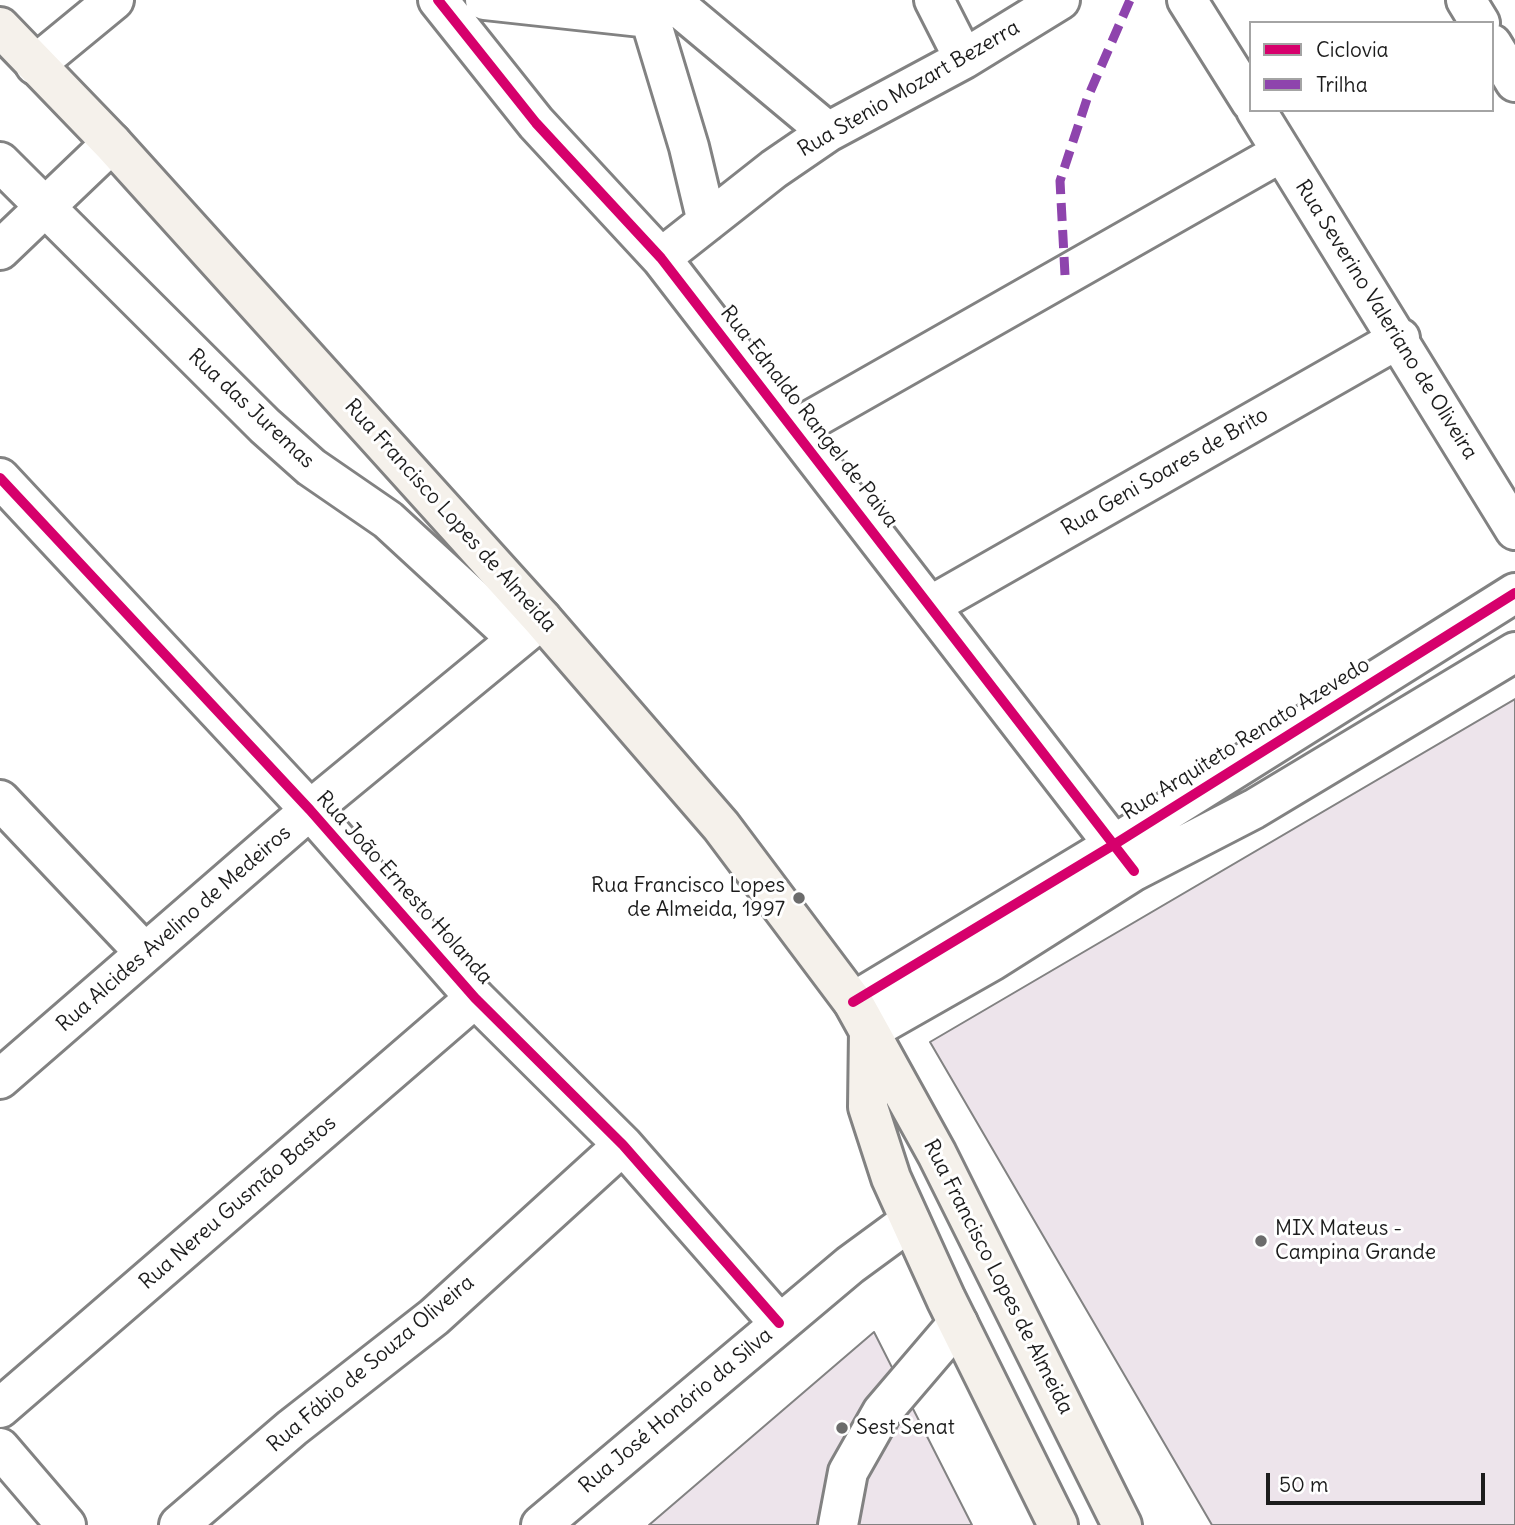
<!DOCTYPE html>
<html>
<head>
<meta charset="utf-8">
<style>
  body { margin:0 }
  #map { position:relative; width:1515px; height:1525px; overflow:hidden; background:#fff; font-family:Delius,sans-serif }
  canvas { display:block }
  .legend { position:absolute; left:1249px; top:21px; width:245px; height:91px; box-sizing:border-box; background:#fff; border:2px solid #a4a4a4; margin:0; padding:9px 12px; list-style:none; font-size:21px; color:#1c1c1c }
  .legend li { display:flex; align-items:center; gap:14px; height:35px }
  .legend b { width:35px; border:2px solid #a4a4a4 }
  .scale { position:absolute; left:1266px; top:1473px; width:219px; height:32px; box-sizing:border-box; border:4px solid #1c1c1c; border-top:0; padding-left:9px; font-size:21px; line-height:24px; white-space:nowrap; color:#1c1c1c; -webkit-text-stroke:5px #fff; paint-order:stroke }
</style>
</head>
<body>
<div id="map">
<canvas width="1515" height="1525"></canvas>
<ul class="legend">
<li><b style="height:9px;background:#d6006c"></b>Ciclovia</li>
<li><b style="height:9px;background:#8e44ad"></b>Trilha</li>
</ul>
<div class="scale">50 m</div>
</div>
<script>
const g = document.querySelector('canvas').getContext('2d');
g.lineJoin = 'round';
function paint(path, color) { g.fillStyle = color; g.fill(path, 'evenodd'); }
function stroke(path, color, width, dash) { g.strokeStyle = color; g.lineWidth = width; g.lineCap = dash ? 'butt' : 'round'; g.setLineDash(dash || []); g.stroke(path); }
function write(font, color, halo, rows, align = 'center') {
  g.font = font + ' Delius,sans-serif'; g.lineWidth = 6; g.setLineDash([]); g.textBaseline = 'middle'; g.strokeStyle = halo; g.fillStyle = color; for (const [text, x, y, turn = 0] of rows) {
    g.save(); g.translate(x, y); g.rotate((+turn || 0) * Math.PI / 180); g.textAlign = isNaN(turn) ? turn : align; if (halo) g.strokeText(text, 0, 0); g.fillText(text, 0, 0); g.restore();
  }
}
const building = new Path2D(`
  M1515 699V1525H1212L930 1042Z
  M874 1332 972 1525H649Z`);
const minor = new Path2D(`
  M438 0 536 123 661 258 1134 871
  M485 0 650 18
  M648 0 650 18 689 147 707 222
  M670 0 828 132
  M934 0 964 59
  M1187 0 1251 102
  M1466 0 1480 23
  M1492 44 1515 82
  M35 65 114 0
  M1256 110 1515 530
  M0 162 265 426 311 467 388 520 517 639
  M0 250 112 143
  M661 258 774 169 828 132 964 59 1060 0
  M795 429 1282 152
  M0 478 310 810 475 998 623 1145 779 1323
  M930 606 1400 338
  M0 800 145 953
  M853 1002 1115 844 1515 593
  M869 1031 992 961 1134 871 1254 809 1515 652
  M0 1079 310 810 542 619
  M0 1408 475 998
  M0 1448 66 1525
  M179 1525 292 1428 434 1317 623 1145
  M541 1525 850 1265 910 1221
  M838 1525 848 1472 882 1412 958 1323`);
const major = new Path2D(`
  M0 27 112 143 542 619 721 826 853 1002 937 1154 1122 1525
  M869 1031 868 1107 891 1178 946 1299 1058 1525`);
const quiet = new Path2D(`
  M1065 275 1060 181 1087 99 1130 0`);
const cycleway = new Path2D(`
  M438 0 536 123 661 258 1134 871
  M0 478 310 810 475 998 623 1145 779 1323
  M853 1002 1115 844 1515 593`);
const markers = [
  [799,898,7,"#6b6b6b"],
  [1261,1241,7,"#6b6b6b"],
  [842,1428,7,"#6b6b6b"]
];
const streetNames = [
  ["Rua Stenio Mozart Bezerra",909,89,-30],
  ["Rua Severino Valeriano de Oliveira",1386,320,58],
  ["Rua das Juremas",251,409,43],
  ["Rua Ednaldo Rangel de Paiva",809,417,52],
  ["Rua Geni Soares de Brito",1165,472,-30],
  ["Rua Francisco Lopes de Almeida",450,516,48],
  ["Rua Arquiteto Renato Azevedo",1246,739,-32],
  ["Rua João Ernesto Holanda",404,888,48],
  ["Rua Alcides Avelino de Medeiros",174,929,-41],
  ["Rua Nereu Gusmão Bastos",238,1203,-41],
  ["Rua Francisco Lopes de Almeida",998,1277,63],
  ["Rua Fábio de Souza Oliveira",371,1364,-40],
  ["Rua José Honório da Silva",676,1411,-40]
];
const poiNames = [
  ["Rua Francisco Lopes",785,886,"right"],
  ["de Almeida, 1997",785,910,"right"],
  ["MIX Mateus -",1275,1229],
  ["Campina Grande",1275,1253],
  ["Sest Senat",856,1428]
];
paint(building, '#ede4eb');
stroke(building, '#828282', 2);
stroke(minor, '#828282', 44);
stroke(major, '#828282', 44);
stroke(minor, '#fff', 38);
stroke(major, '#f5f1eb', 38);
stroke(quiet, '#8e44ad', 9, [18, 9]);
stroke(cycleway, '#d6006c', 10);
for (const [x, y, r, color] of markers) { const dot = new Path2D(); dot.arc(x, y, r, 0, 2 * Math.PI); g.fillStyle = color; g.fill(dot); stroke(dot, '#fff', 2.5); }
write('21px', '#1c1c1c', '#fff', streetNames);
write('21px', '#1c1c1c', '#fff', poiNames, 'left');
</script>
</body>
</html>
